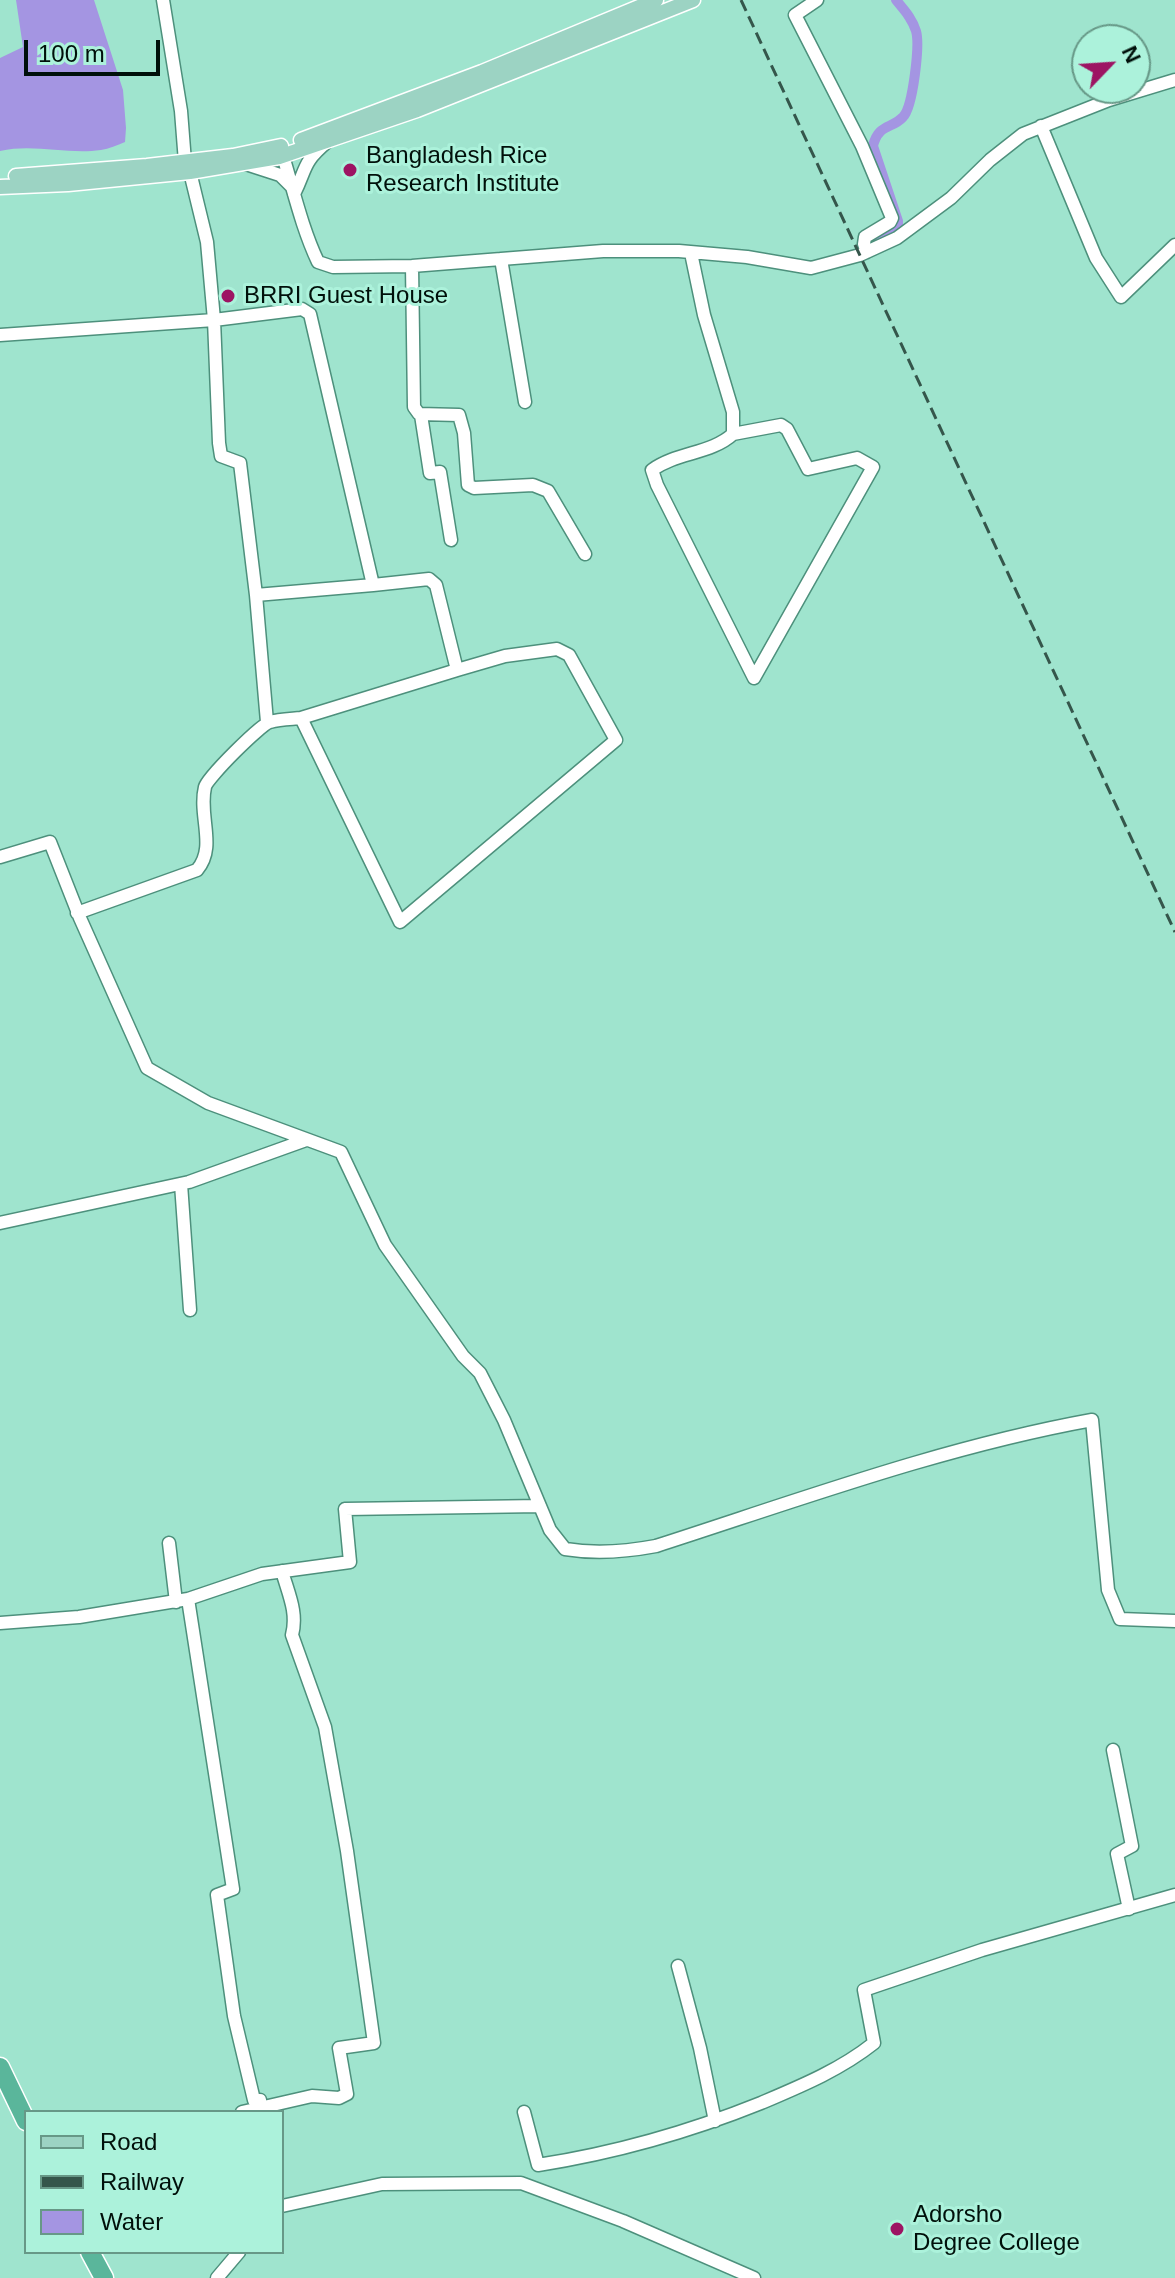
<!DOCTYPE html>
<html>
<head>
<meta charset="utf-8">
<style>
  body { margin:0 }
  #map { position:relative; width:1175px; height:2278px; overflow:hidden; background:#9fe4ce; font-family:Helvetica,sans-serif }
  canvas { display:block }
  .legend { position:absolute; left:24px; top:2110px; width:260px; height:144px; box-sizing:border-box; background:#acf2db; border:2px solid #679887; margin:0; padding:10px 14px; list-style:none; font-size:24px; color:#00100a }
  .legend li { display:flex; align-items:center; gap:16px; height:40px }
  .legend b { width:40px; border:2px solid #679887 }
  .north { position:absolute; left:1071px; top:24px; width:80px; height:80px; box-sizing:border-box; background:#acf2db; border:2px solid #679887; border-radius:50%; rotate:65deg; font-size:22px; font-weight:700; line-height:32px; text-align:center; color:#00100a }
  .north::after { content:''; display:block; margin:auto; width:28px; height:36px; background:#9d1463; clip-path:polygon(50% 0,100% 100%,50% 72%,0 100%) }
  .scale { position:absolute; left:24px; top:40px; width:136px; height:36px; box-sizing:border-box; border:4px solid #00100a; border-top:0; padding-left:10px; font-size:24px; line-height:28px; white-space:nowrap; color:#00100a; -webkit-text-stroke:6px #acf2db; paint-order:stroke }
</style>
</head>
<body>
<div id="map">
<canvas width="1175" height="2278"></canvas>
<ul class="legend">
<li><b style="height:10px;background:#9cd3c3"></b>Road</li>
<li><b style="height:10px;background:#35564b"></b>Railway</li>
<li><b style="height:22px;background:#a495e2"></b>Water</li>
</ul>
<div class="north">N</div>
<div class="scale">100 m</div>
</div>
<script>
const g = document.querySelector('canvas').getContext('2d');
g.lineJoin = 'round';
function paint(path, color) { g.fillStyle = color; g.fill(path, 'evenodd'); }
function stroke(path, color, width, dash) { g.strokeStyle = color; g.lineWidth = width; g.lineCap = dash ? 'butt' : 'round'; g.setLineDash(dash || []); g.stroke(path); }
function write(font, color, halo, rows, align = 'center') {
  g.font = font + ' Helvetica,sans-serif'; g.lineWidth = 6; g.setLineDash([]); g.textBaseline = 'middle'; g.strokeStyle = halo; g.fillStyle = color; for (const [text, x, y, turn = 0] of rows) {
    g.save(); g.translate(x, y); g.rotate((+turn || 0) * Math.PI / 180); g.textAlign = isNaN(turn) ? turn : align; if (halo) g.strokeText(text, 0, 0); g.fillText(text, 0, 0); g.restore();
  }
}
const water = new Path2D(`
  M16 0H94L123 90 126 128 125 142C117 145 109 149 101 150 67 155 34 143 0 151V58L23 47Z`);
const canal = new Path2D(`
  M871 243 898 226V221L873 146C878 124 892 129 903 117 913 107 920 45 916 31 912 18 904 10 896 0`);
const minor = new Path2D(`
  M163 0 181 111 185 162 190 172 207 242 214 320 219 443 221 456 240 463 256 595 267 722
  M817 0 795 15 862 146 892 218 890 222 865 237 864 244 867 252
  M1041 126 1096 258 1121 297 1175 245
  M283 156C294 192 302 228 318 262L333 267 412 266 603 251H679L747 257 811 268 860 255 897 238 951 198 990 160 1023 134 1109 100 1175 80
  M246 164 280 175 291 186
  M294 194C307 168 302 163 327 142
  M691 253 704 315 733 412V434C711 454 677 452 652 470L657 485 754 678
  M501 259 525 402
  M412 266 414 407 419 414 459 415 464 433 468 485 474 488 533 485 548 491 585 554
  M0 335 214 320 302 309 310 314 373 585 429 579 436 585 457 670 505 656 557 649 569 655 616 740 400 922 301 718C291 719 279 719 270 722 261 724 207 778 205 787 198 816 217 847 197 870L77 913
  M421 415 430 473 440 472 451 540
  M733 434 781 425 787 429 808 469 857 458 873 467 754 678
  M256 595 373 585
  M301 718 457 670
  M0 857 50 842 80 918 147 1068 208 1103 341 1152 385 1245 463 1356 480 1373 504 1420 550 1530 565 1549C596 1554 624 1552 656 1546 799 1500 943 1447 1092 1420L1108 1590 1120 1619 1175 1621
  M181 1184 190 1310
  M0 1223 189 1182 306 1140
  M169 1543 176 1602
  M188 1599 262 1574 350 1562 345 1509 540 1506
  M0 1623 79 1617 188 1599 233 1889 217 1895 234 2016 254 2100H260L262 2112
  M1113 1750 1132 1846 1117 1854 1129 1909
  M678 1966 700 2048 715 2121
  M242 2112 312 2096 339 2098 347 2094 339 2048 374 2043 347 1851 325 1727 292 1635C298 1612 288 1593 282 1571
  M524 2112 538 2165C615 2153 689 2132 761 2103 801 2086 840 2070 874 2043L864 1990 982 1950 1175 1895
  M282 2206 382 2184 521 2183 623 2221 754 2278
  M217 2278 239 2252`);
const major = new Path2D(`
  M301 140 482 72 656 0
  M16 176 147 166 233 156 281 146
  M0 187 68 184 190 172 279 157 417 110 693 0`);
const highway = new Path2D(`
  M0 2067 26 2121
  M90 2252 104 2278`);
const rail = new Path2D(`
  M741 0 1175 932`);
const markers = [
  [350,170,8,"#9d1463"],
  [228,296,8,"#9d1463"],
  [897,2229,8,"#9d1463"]
];
const poiNames = [
  ["Bangladesh Rice",366,156],
  ["Research Institute",366,184],
  ["BRRI Guest House",244,296],
  ["Adorsho",913,2215],
  ["Degree College",913,2243]
];
paint(water, '#a495e2');
stroke(canal, '#a495e2', 10);
stroke(minor, '#4d907c', 15);
stroke(major, '#fff', 17);
stroke(highway, '#fff', 21);
stroke(minor, '#fff', 12);
stroke(major, '#9cd3c3', 14);
stroke(highway, '#5ab69b', 18);
stroke(rail, '#35564b', 3, [12, 6]);
for (const [x, y, r, color] of markers) { const dot = new Path2D(); dot.arc(x, y, r, 0, 2 * Math.PI); g.fillStyle = color; g.fill(dot); stroke(dot, '#acf2db', 3); }
write('24px', '#00100a', '#acf2db', poiNames, 'left');
</script>
</body>
</html>
